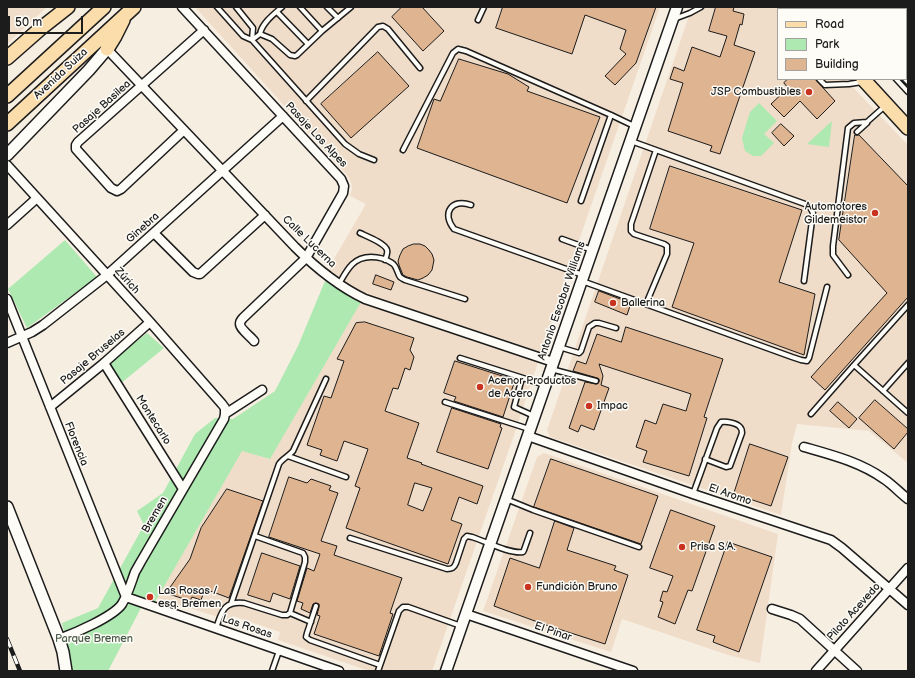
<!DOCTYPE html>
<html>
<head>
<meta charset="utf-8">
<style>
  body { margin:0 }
  #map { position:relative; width:915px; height:678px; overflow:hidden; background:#f7eee2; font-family:"Balsamiq Sans",sans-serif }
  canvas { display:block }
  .frame { position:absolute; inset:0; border:8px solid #1c1c1c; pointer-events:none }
  .legend { position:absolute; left:777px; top:8px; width:130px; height:72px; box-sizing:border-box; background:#fdfcf7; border:1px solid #a3a29f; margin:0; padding:5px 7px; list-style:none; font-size:12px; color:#1c1c1c }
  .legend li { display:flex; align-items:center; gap:8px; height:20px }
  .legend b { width:20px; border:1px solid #a3a29f }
  .scale { position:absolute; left:8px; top:16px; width:75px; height:18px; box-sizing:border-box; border:2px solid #1c1c1c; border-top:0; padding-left:5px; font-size:12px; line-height:14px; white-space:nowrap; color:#1c1c1c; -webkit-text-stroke:3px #fdfcf7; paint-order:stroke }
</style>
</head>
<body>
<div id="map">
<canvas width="915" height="678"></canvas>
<div class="frame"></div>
<ul class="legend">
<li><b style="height:5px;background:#fbddab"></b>Road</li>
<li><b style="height:11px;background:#ade9b0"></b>Park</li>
<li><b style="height:11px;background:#dfb490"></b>Building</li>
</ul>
<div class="scale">50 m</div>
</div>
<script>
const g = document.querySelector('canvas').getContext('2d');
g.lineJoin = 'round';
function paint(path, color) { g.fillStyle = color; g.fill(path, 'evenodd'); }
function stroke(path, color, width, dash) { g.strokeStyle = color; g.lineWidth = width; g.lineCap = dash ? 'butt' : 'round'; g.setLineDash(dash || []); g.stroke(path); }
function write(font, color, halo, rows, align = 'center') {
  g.font = font + ' "Balsamiq Sans",sans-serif'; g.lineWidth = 3; g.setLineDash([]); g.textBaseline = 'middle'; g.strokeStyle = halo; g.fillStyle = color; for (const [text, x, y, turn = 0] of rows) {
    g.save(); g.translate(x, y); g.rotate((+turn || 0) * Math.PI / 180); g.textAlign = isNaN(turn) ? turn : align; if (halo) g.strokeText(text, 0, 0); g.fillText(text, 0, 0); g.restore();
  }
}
const built = new Path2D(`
  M7 7H47L7 44Z
  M195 7H660L566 278 513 438 432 671H369L278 640 280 632 233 616 231 621 157 598 242 450 269 459 360 303 353 299 325 281 331 264 366 204 350 196 352 189 351 182 347 175Z
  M692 7H777L779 9H778V79H845L908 145V463L869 431 797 424 792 443 781 515 550 437 547 430Z
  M544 453 778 534 760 663 728 655 622 619 611 652 483 611 537 457Z`);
const green = new Path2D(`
  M759 103 777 121 764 134 774 143 761 156H753L745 151 742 138 750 112Z
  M832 121 829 147 807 144Z
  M65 240 97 277 27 328 8 289Z
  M325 281 353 299 361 302 270 459 242 451 151 609 142 606 108 671H72L62 623 98 608 144 525 137 511 163 493 195 434 215 418 233 419 275 391 298 346Z
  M147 333 164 348 120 384 108 364Z`);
const building = new Path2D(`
  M402 7H422L444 31 423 51 392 17Z
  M503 7H656L636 63 615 85 605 76 626 54 620 49 626 30 585 15 572 54 496 28Z
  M716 7H734L733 11 744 14 742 25 740 24 734 45 755 52 720 154 710 151 712 146 668 131 683 83 670 79 674 67 684 71 692 47 720 57 727 36 709 31Z
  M378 52 409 86 351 138 321 104Z
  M459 59 508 74 529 87 527 91 600 117 567 203 417 148 434 99 440 101Z
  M788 79H815L835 101 817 119 800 101 784 117 771 104 788 88 784 83Z
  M781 124 794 136 784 146 772 133Z
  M855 135H859L908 186V297L825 390 811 377 887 293 839 240Z
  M670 166 802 210 779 282 815 294 804 355 672 307 694 243 650 229Z
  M414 244H420L425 246 429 250 432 254 434 260 432 270 428 275 423 278 418 280 407 277 403 275 399 265 398 261 400 255 403 249 408 246Z
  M376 275 394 282 391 290 373 284Z
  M599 291 631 303 627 315 595 302Z
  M365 322 414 338 410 350 414 357 410 370 405 368 398 389 393 388 385 411 419 423 407 458 422 463 421 464 483 486 477 504 459 497 451 520 462 524 448 564 346 528 360 488 355 486 368 449 344 441 337 461 320 455 322 450 307 445 324 396 331 398 344 361 337 359 356 323ZM415 483 432 488 423 511 408 505Z
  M626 327 723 359 704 417 707 418 689 476 643 462 647 451 636 447 645 420 656 424 663 404 686 411 691 394 599 364 603 376 601 385 609 388 594 430 581 425 578 432 569 428 585 382 597 384 599 382V379L597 378 573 371 577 361 586 364 597 334 621 342Z
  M455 361 515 380 503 417 454 401 456 397 444 393Z
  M875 400 908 429V432L894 449 859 418Z
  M838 402 857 419 849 428 830 411Z
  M452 408 501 424 500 427 502 428 488 469 437 452Z
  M750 444 788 457 771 506 734 494Z
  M551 459 658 496 641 544 534 507Z
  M289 477 307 483 311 479 331 486 329 490 338 493 321 541 337 546 334 555 402 578 390 613 393 614 379 656 314 634 320 616 317 615 319 607V604L316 603 313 604 310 613 301 609 303 603 297 601 307 568 314 571 320 554 269 537Z
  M227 489 263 501 229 598 205 589 201 600 192 597 190 601 166 593 190 559 201 528Z
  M671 510 715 526 692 591 688 590 675 624 658 617 663 602 660 601 663 591 667 592 673 576 650 568Z
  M555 521 574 528 567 550 616 566 614 570 628 575 605 644 543 624 494 606 510 558 539 568Z
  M728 542 772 557 739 652 713 642 715 636 697 630Z
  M262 553 300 566 290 599 273 593 270 602 248 595Z`);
const service = new Path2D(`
  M217 7 243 36 252 40 253 28 236 7
  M282 7C274 14 262 23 260 34L252 40 345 144 359 154 374 160
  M300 7 322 31
  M327 7 338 18
  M784 7V9
  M823 7 825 9
  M838 7 840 9
  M850 7 852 9
  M898 7 899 9
  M277 12 308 44
  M906 16 908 19
  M674 19 690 13 701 7
  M478 20 484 7
  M260 34 272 39 290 55 295 56 297 55 322 31 351 7
  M906 37 908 36
  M819 79 825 85 849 84 862 82
  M896 79 908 92
  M905 79 908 82
  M306 101 378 27 383 26 388 29 420 68
  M857 132 867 123
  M631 141 805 204 810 207 813 213 804 281
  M403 150 453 53 458 49 466 51 611 115 634 126
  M581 201 611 115
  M471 205C452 198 441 213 454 229L583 275
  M360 233C366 236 385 243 387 250 388 253 386 257 385 260
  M562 239 592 250
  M848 275 833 255V246L848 128 854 123 867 122 885 106
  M582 281 792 357 801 360 807 361 809 358 827 287
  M339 284C347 270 353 257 371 257 379 257 386 259 392 263 397 266 397 273 400 277 401 278 403 279 405 280L465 299
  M646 304 667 254V246L664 244 634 234 631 231V224L656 150
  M559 347 579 353 581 351 589 327 595 323H599L616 328
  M460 358 545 385
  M854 365 908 305
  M551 369 596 381
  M522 378 514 407 534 416
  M883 391 908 363
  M445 402 529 429
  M811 414 854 365 908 413
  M288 456 346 477
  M693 494 717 428 721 422C726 421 737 423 740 427 742 429 742 431 742 433L730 466 726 467 705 459
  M506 499 533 510 639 547
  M350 538 447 569C452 569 454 568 456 563L464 539 467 536 472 537C485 541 509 554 523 552L524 550 530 533
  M231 604 279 464C282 459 289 456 293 451L326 379
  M316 606 307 633 306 637 310 640 380 665
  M290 613 311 622
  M216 628C222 612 223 601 244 603L282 615H287L290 613 305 562V557L303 553 255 536
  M272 671 279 651
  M378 671 399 611 403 607H408L461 626`);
const minor = new Path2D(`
  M182 7 341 179 344 186 343 193 306 258 243 318C241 320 240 322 240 324 240 329 251 337 254 341
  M107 49 295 247C316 268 338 286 365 299L553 362
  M184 130 121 189 117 191 111 188 76 149V145L78 142 204 30
  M7 165 150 322 222 404 225 408V414
  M7 225 37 198
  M154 233 193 272 198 274H200L265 215
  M7 299 126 597
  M7 343 32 332 43 325 107 275 283 116
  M104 363 183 489
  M50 407 104 363 150 322
  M528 436 693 494 831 540 842 548 908 605
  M804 447C832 455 860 462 884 479 893 485 900 493 908 499
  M126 597 339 671
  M772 609 791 615 800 619 857 671
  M466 614 633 671
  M59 639C75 633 113 617 122 604 128 594 131 583 135 572 138 567 140 563 143 558L224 419 225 414 262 390
  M816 671 908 568`);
const tertiary = new Path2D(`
  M446 671 677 7`);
const secondary = new Path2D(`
  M7 155 89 70 107 49
  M7 507 59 639 63 652 66 671`);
const primary = new Path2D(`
  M795 7 797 9
  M863 7 865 9
  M107 49 115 36 123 20
  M906 53 908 55
  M7 58 40 29 68 7
  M863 79 908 128
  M7 96 104 7
  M7 124 134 7`);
const rail = new Path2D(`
  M7 639 20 671`);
const markers = [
  [809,92,4,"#c8321e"],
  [875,213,4,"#c8321e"],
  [613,303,4,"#c8321e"],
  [480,387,4,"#c8321e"],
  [589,406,4,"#c8321e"],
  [682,547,4,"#c8321e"],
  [528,587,4,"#c8321e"],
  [150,597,4,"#c8321e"]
];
const streetNames = [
  ["Avenida Suiza",61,74,-43],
  ["Pasaje Basilea",102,107,-42],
  ["Pasaje Los Alpes",316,135,47],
  ["Ginebra",143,228,-42],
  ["Calle Lucerna",309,242,44],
  ["Zúrich",127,281,48],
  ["Antonio Escobar Williams",562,301,-71],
  ["Pasaje Bruselas",93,357,-40],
  ["Montecarlo",153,420,58],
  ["Florencia",76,444,68],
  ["El Aromo",730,495,19],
  ["Bremen",155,515,-60],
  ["Piloto Acevedo",854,612,-48],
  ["Las Rosas",247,627,19],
  ["El Pinar",553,632,19]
];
const poiNames = [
  ["JSP Combustibles",801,92,"right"],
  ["Automotores",867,207,"right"],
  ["Gildemeistor",867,220,"right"],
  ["Ballerina",621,303],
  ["Acenor Productos",488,381],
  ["de Acero",488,394],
  ["Impac",597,406],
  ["Prisa S.A.",690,547],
  ["Fundición Bruno",536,587],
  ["Las Rosas /",158,591],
  ["esq. Bremen",158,604]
];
const parkNames = [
  ["Parque Bremen",94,639]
];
paint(built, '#f0ddc9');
paint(green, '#ade9b0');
paint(building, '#dfb490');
stroke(building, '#1c1c1c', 1);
stroke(service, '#1c1c1c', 7);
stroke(minor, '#1c1c1c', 11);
stroke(tertiary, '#1c1c1c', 13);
stroke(secondary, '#1c1c1c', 14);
stroke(primary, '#1c1c1c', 16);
stroke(service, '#fdfcf7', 4);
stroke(minor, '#fdfcf7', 8);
stroke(tertiary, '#fdfcf7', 10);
stroke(secondary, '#fdfcf7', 11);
stroke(primary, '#fbddab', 13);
stroke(rail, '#1c1c1c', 4.5);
stroke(rail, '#fdfcf7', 3, [9]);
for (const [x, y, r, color] of markers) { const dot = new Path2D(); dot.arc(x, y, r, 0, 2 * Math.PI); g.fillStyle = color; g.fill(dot); stroke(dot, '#fdfcf7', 1.5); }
write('11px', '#1c1c1c', '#fdfcf7', streetNames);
write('11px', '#1c1c1c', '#fdfcf7', poiNames, 'left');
write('11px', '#485a48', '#fdfcf7', parkNames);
</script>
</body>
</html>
